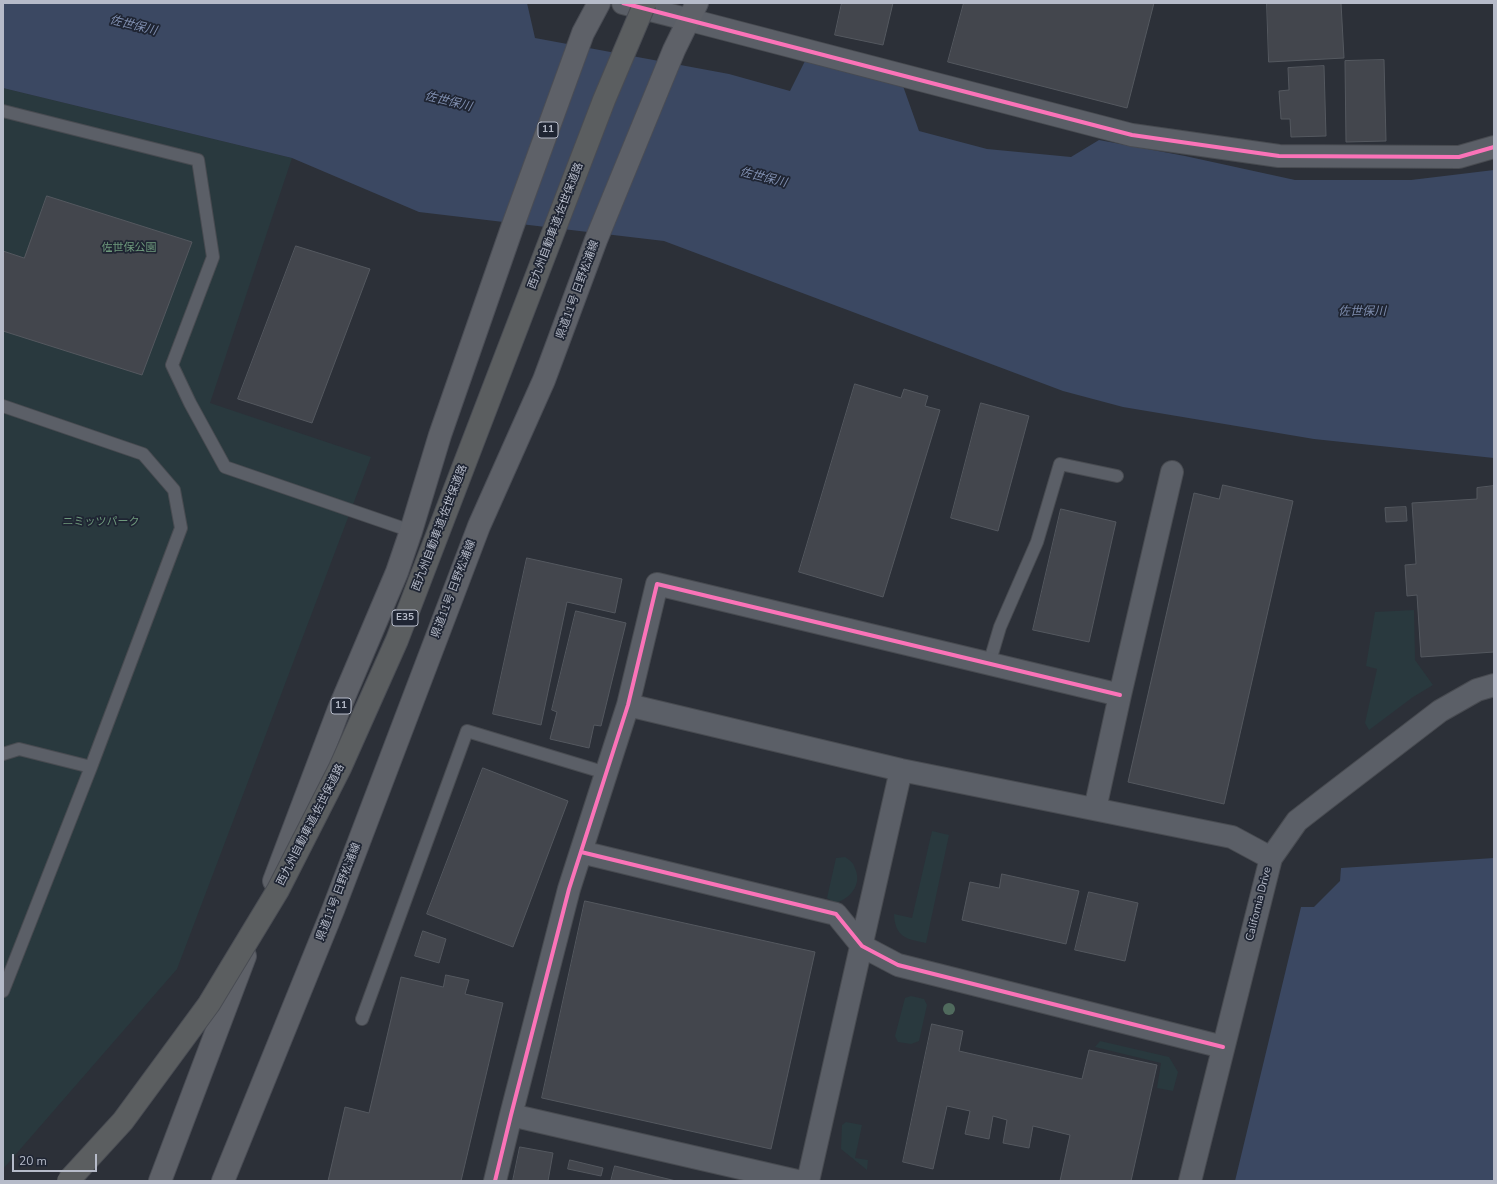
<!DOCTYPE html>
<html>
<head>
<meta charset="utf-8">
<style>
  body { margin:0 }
  #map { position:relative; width:1497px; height:1184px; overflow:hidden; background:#2c3038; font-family:"Nunito Sans",sans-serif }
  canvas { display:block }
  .frame { position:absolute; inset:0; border:4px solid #b6bbc9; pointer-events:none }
  .scale { position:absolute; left:12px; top:1154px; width:85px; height:18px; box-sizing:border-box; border:2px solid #b6bbc9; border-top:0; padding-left:5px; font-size:12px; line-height:14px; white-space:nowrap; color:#b6bbc9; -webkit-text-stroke:3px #1f2533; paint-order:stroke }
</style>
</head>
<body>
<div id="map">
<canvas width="1497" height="1184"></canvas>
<div class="frame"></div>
<div class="scale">20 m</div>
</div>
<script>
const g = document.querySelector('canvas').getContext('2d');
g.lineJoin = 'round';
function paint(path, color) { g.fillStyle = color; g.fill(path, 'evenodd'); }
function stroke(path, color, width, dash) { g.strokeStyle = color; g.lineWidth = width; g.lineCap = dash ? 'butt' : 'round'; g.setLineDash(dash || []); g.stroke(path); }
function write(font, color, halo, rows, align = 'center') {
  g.font = font + ' "Nunito Sans","Noto Sans JP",sans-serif'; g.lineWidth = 3.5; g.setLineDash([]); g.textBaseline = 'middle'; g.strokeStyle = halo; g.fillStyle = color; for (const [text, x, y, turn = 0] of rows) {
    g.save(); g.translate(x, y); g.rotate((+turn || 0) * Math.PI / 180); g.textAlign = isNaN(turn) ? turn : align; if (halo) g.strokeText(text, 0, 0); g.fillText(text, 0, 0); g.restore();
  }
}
const green = new Path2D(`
  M3 88 292 158 210 403 371 457 177 969 3 1169Z
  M1414 610 1415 660 1433 685 1413 697 1369 730 1365 723 1377 669 1366 666 1375 612Z
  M932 831 949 835 926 943C906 939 895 937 894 914L912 918Z
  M845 857C848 859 853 862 854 866 863 883 852 898 835 903L827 898 836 858Z
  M911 996 924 999 927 1005 919 1041 911 1044 898 1042 895 1036 905 998Z
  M1100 1041 1169 1057 1178 1072 1173 1091 1157 1088 1161 1063 1095 1047Z
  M846 1122 862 1125 855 1158 868 1160 867 1170 841 1149 842 1125Z`);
const water = new Path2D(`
  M3 3H527L535 38 729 74 790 91 807 57 903 86 919 131 987 149 1071 157 1099 140 1185 156 1295 180H1411L1494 170V458L1314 439 1123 407 1063 391 664 241 419 212 292 158 3 88Z
  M1494 858V1181H1235L1301 907H1314L1340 881 1341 868Z`);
const building = new Path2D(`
  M842 3H893L883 45 835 35Z
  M964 3H1154L1127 108 948 62Z
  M1267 3H1341L1344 58 1269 62Z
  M1384 60 1386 141 1346 142 1345 61Z
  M1324 66 1326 136 1291 137 1290 119H1281L1279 91 1289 90 1288 68Z
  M47 196 192 242 142 375 3 331V251L24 258Z
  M296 246 370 269 312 423 238 399Z
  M855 384 901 398 904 389 928 396 925 406 940 410 883 597 799 572Z
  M981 403 1029 416 998 531 951 518Z
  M1223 485 1293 501 1224 804 1128 782 1194 493 1219 499Z
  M1494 486V652L1421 657 1417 595 1407 596 1405 565 1416 564 1412 503 1477 499V488Z
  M1406 507 1407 521 1386 522 1385 508Z
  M1061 509 1116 522 1089 642 1033 630Z
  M527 558 622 579 615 613 567 602 541 725 493 714Z
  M576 611 626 623 601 726 594 725 589 748 550 739 557 712 552 710Z
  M483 768 568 801 513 947 427 914Z
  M1002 874 1079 891 1066 944 962 920 970 882 999 888Z
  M1089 892 1138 903 1125 961 1075 950Z
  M585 901 815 952 771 1149 542 1098Z
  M423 931 446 939 439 963 415 956Z
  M446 975 469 980 465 994 503 1003 461 1181H328L345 1107 369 1113 401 977 443 987Z
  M932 1024 963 1031 959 1051 1082 1079 1089 1050 1157 1065 1131 1181H1060L1070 1135 1033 1126 1029 1148 1003 1143 1007 1120 993 1116 989 1139 965 1134 970 1111 947 1106 933 1169 903 1162Z
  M520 1147 553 1153 548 1181H513Z
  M570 1160 603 1168 601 1176 568 1169Z
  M615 1166 676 1181H611Z`);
const service = new Path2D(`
  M3 111 198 160 213 257 172 365 190 403 225 467 411 531
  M3 406 143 454 174 490 181 528 91 767 19 749 3 754
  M989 664 1000 627 1037 542 1060 464 1117 476
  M3 991 91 767
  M362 1019 467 731 606 773`);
const minor = new Path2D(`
  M690 20 1132 135 1279 156 1459 157 1494 147
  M628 705 901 770 1232 837 1271 858
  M1095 809 1120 695 1172 472
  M581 852 836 914 862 946 898 965 1223 1047
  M511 1115 797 1181
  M495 1181 511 1115 569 889 628 705 657 584 1120 695
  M808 1181 901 770
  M1190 1181 1271 858 1297 821 1324 800 1440 711 1477 690 1494 685`);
const tertiary = new Path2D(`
  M623 3 690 20`);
const primary = new Path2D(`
  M274 881 339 709 397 572 411 531 440 435 512 228 583 33 599 3
  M160 1181 245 956
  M223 1181 333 910 479 526 544 380 596 240 674 50 697 3`);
const motorwayBridge = new Path2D(`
  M68 1181 123 1121 209 1004 278 890 340 768 397 640 604 100 645 3`);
const cycleway = new Path2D(`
  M623 3 1132 135 1279 156 1459 157 1494 147
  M581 852 836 914 862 946 898 965 1223 1047
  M495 1181 511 1115 569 889 628 705 657 584 1120 695`);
const trees = [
  [949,1009]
];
const shields = [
  [548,130,20],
  [405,618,26],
  [341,706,20]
];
const shieldNames = [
  ["11",548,130],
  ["E35",405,618],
  ["11",341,706]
];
const streetNames = [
  ["西九州自動車道;佐世保道路",556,226,-69],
  ["県道11号 日野松浦線",578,290,-70],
  ["西九州自動車道;佐世保道路",440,528,-69],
  ["県道11号 日野松浦線",454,589,-69],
  ["西九州自動車道;佐世保道路",311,825,-63],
  ["県道11号 日野松浦線",339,892,-69],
  ["California Drive",1259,904,-76]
];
const parkNames = [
  ["佐世保公園",129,248],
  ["ニミッツパーク",101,522]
];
const waterNames = [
  ["佐世保川",133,26,14],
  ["佐世保川",448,102,14],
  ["佐世保川",763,178,14],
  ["佐世保川",1362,312]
];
paint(green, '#29393e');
paint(water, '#3b4862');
paint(building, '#43464d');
stroke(building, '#54585f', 1);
stroke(service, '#484b51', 14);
stroke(minor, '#484b51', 24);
stroke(tertiary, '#484b51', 24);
stroke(primary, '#4a4d55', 24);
stroke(service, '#5b5f67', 12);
stroke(minor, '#5b5f67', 22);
stroke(tertiary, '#5b5f67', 22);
stroke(primary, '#5e6168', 22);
stroke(motorwayBridge, '#494c53', 24, []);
stroke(motorwayBridge, '#5b5e60', 22);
stroke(cycleway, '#fb73b8', 4);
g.fillStyle = '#506a5d';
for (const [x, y] of trees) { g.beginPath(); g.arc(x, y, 6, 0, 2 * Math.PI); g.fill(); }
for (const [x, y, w] of shields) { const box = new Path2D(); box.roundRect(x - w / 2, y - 8, w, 16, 3); g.fillStyle = '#1f2533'; g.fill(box); stroke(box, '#b6bbc9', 1); }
write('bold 10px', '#b6bbc9', null, shieldNames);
write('11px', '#b6bbc9', '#1f2533', streetNames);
write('11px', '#6e997c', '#1f2533', parkNames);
write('italic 12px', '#7f8eaf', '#1f2533', waterNames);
</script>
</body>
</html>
